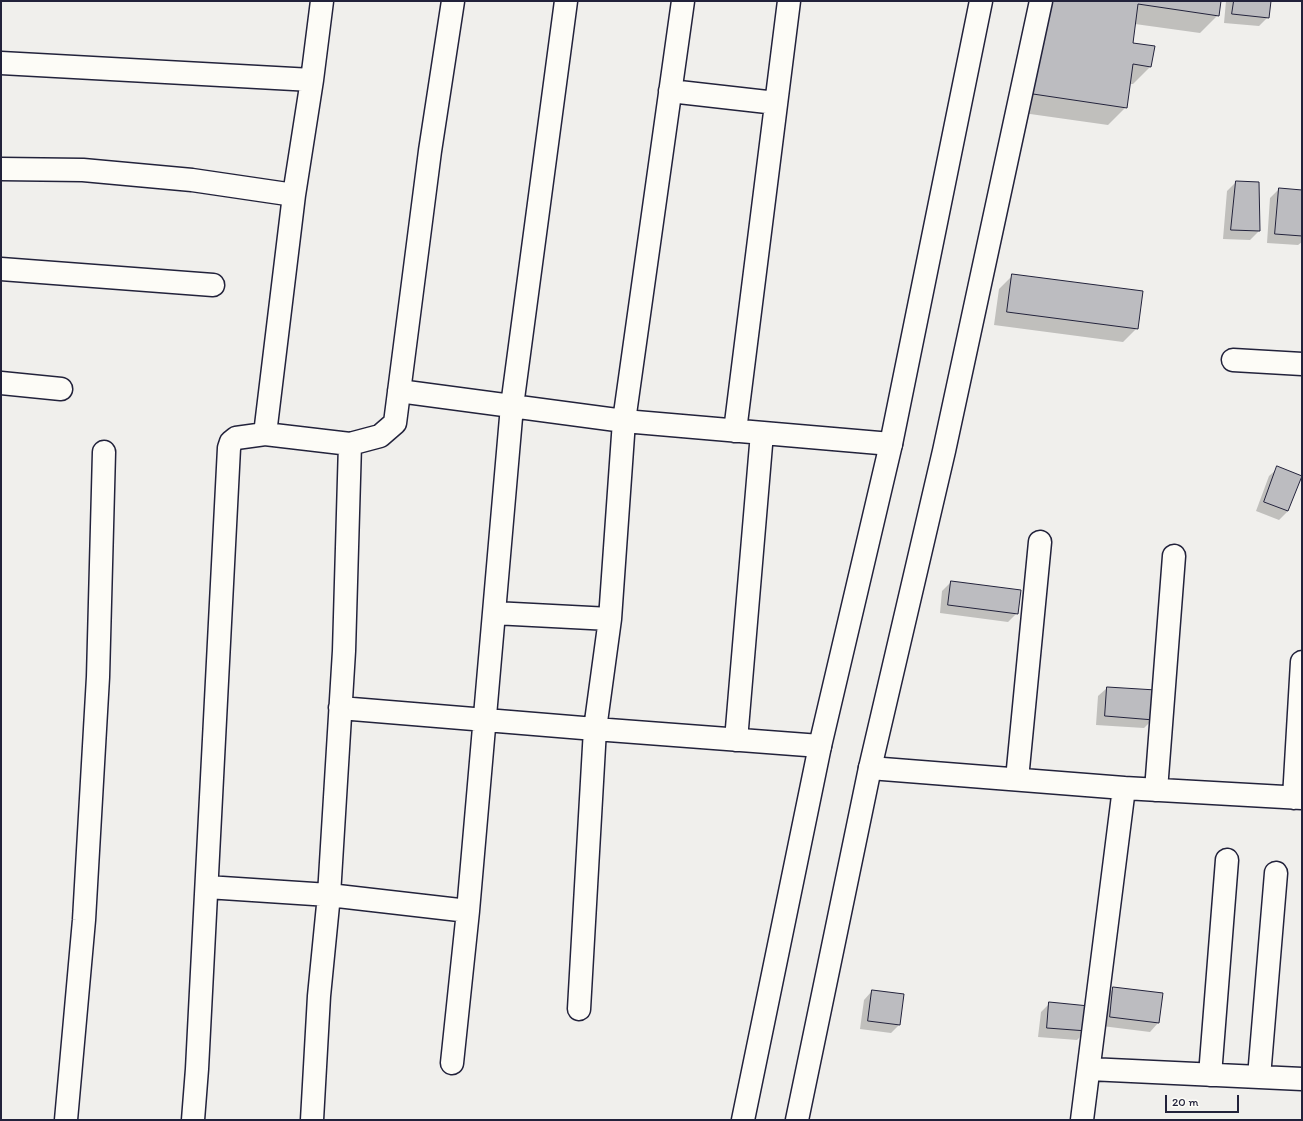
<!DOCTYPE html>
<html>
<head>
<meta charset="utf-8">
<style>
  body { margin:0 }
  #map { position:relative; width:1303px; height:1121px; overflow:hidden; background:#f0efec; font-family:Itim,sans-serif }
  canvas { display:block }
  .frame { position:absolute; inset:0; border:2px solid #22223b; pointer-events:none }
  .scale { position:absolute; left:1165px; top:1095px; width:74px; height:18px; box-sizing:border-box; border:2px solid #22223b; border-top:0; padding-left:5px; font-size:12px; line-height:14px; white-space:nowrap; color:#22223b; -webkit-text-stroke:3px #fdfcf7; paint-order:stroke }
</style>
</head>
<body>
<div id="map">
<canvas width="1303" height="1121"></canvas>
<div class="frame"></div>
<div class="scale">20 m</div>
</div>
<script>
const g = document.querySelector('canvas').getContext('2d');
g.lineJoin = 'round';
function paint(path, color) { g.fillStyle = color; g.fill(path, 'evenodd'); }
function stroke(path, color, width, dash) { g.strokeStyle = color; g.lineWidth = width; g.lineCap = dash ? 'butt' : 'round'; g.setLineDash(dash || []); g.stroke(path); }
const shadow = new Path2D(`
  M1039 1H1220L1218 15 1200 33 1135 24 1132 43 1150 67 1133 84H1130L1126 107 1108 125 1016 112Z
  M1226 1H1270L1268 17 1259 26 1224 23Z
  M1236 182 1259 231 1250 240 1223 239 1227 191Z
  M1279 189 1302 191V242L1298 245 1267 243 1270 198Z
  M1013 275 1137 328 1123 342 994 325 999 289Z
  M1278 468 1288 511 1279 520 1256 511 1269 476Z
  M951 582 1017 613 1008 622 940 613 942 591Z
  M1107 688 1153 719 1144 728 1096 725 1098 696Z
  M1114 988 1158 1023 1150 1032 1102 1026 1105 997Z
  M872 991 900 1024 891 1033 860 1029 864 1000Z
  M1050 1003 1086 1031 1077 1040 1038 1037 1041 1012Z`);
const building = new Path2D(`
  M1052 1H1221L1219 16 1138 4 1133 43 1155 46 1151 67 1133 64 1127 108 1033 94Z
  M1234 1H1271L1269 18 1232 14Z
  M1236 181 1259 182 1260 231 1231 230Z
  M1279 188 1302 190V236L1275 234Z
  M1012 274 1143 291 1138 329 1007 312Z
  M1277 466 1302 476 1288 511 1264 502Z
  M951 581 1021 590 1018 614 948 605Z
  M1107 687 1156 690 1154 720 1105 716Z
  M1113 987 1163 993 1159 1023 1110 1017Z
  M872 990 904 994 900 1025 868 1021Z
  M1049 1002 1089 1006 1087 1031 1047 1028Z`);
const minor = new Path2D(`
  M683 1 624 421 610 619 595 729 820 746
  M1 63 312 80 294 195 192 180 83 170 1 169
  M312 80 322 1
  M670 91 776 103
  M294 195 265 434 350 444
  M1 269 213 285
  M1233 360 1302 364
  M1 383 61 389
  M399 391 624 421 891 444
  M735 431 789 1
  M494 613 610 619
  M340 708 595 729 579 1009
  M736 740 762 433
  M870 768 1124 788 1082 1120
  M1017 779 1040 542
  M1124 788 1302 798
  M1156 790 1174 556
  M1294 798 1302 662
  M207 887 329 895 468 911
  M452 1063 468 911 512 406 566 1
  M1089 1069 1302 1079
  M1210 1075 1227 860
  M1259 1077 1276 873
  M66 1120 84 920 98 677 104 452
  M193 1120 197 1069 229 448 231 442 236 438 265 434
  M312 1120 319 996 329 895 344 651 350 444 380 436 395 423 430 151 453 1`);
const major = new Path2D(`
  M743 1120 820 746 891 444 981 1
  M797 1120 870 768 944 451 1041 1`);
paint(shadow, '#0003');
paint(building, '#bcbcc0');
stroke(building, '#22223b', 1);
stroke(minor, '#22223b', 25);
stroke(major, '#22223b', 25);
stroke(minor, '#fdfcf7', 22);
stroke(major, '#fdfcf7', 22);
</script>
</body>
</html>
